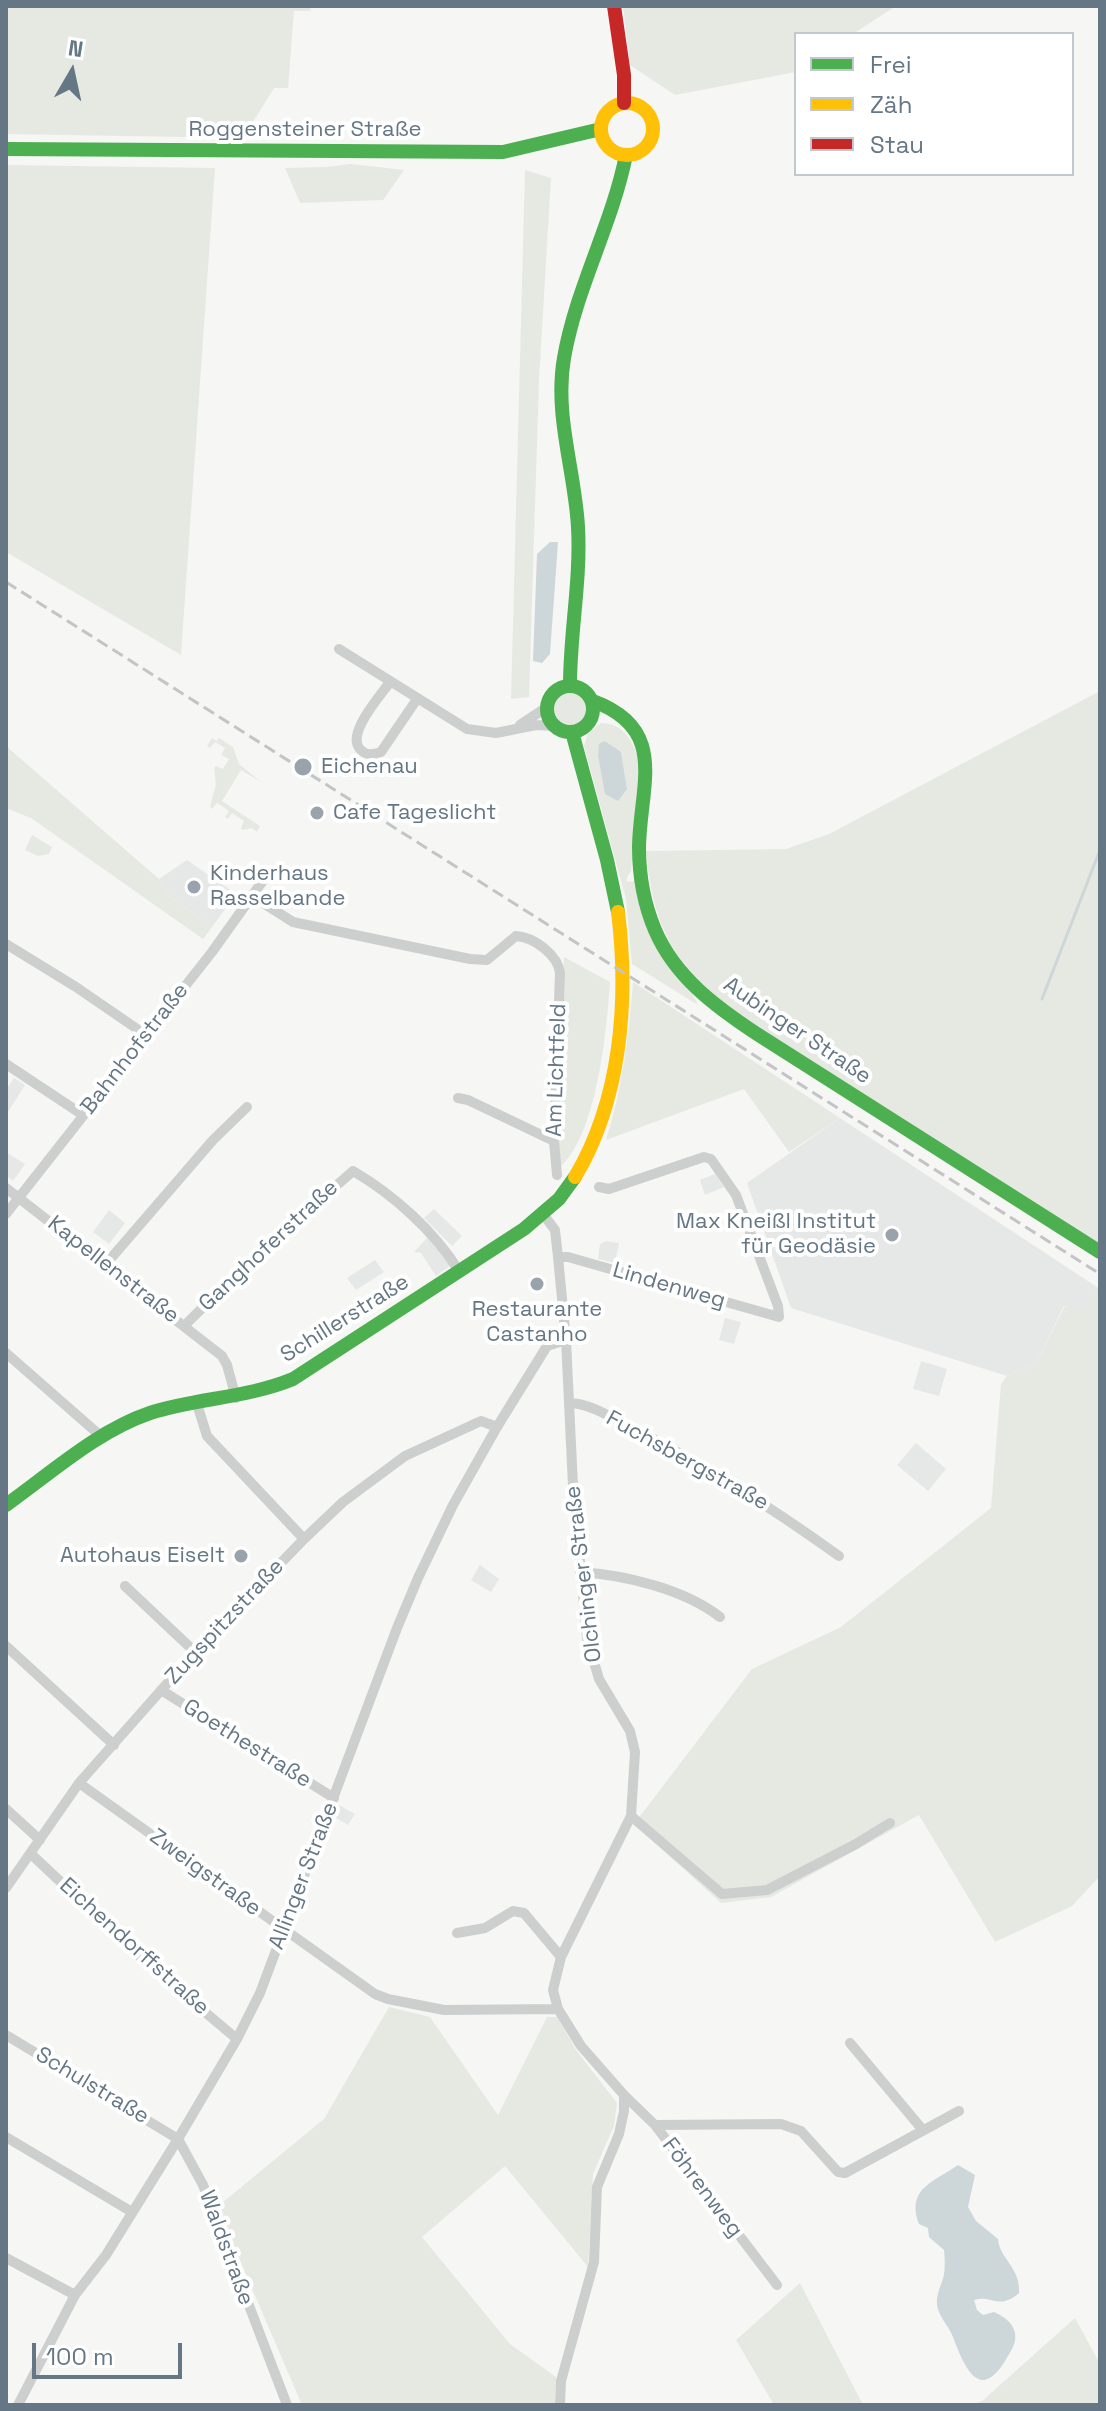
<!DOCTYPE html>
<html>
<head>
<meta charset="utf-8">
<style>
  body { margin:0 }
  #map { position:relative; width:1106px; height:2411px; overflow:hidden; background:#f6f6f4; font-family:"Space Grotesk",sans-serif }
  canvas { display:block }
  .frame { position:absolute; inset:0; border:8px solid #657785; pointer-events:none }
  .legend { position:absolute; left:794px; top:32px; width:280px; height:144px; box-sizing:border-box; background:#fff; border:2px solid #c1c9ce; margin:0; padding:10px 14px; list-style:none; font-size:24px; color:#657785 }
  .legend li { display:flex; align-items:center; gap:16px; height:40px }
  .legend b { width:40px; border:2px solid #c1c9ce }
  .north { position:absolute; left:32px; top:32px; width:80px; height:80px; -webkit-text-stroke:6px #fff; paint-order:stroke; rotate:9deg; font-size:22px; font-weight:700; line-height:32px; text-align:center; color:#657785 }
  .north::after { content:''; display:block; margin:auto; width:28px; height:36px; background:#657785; clip-path:polygon(50% 0,100% 100%,50% 72%,0 100%) }
  .scale { position:absolute; left:32px; top:2343px; width:150px; height:36px; box-sizing:border-box; border:4px solid #657785; border-top:0; padding-left:10px; font-size:24px; line-height:28px; white-space:nowrap; color:#657785; -webkit-text-stroke:6px #fff; paint-order:stroke }
</style>
</head>
<body>
<div id="map">
<canvas width="1106" height="2411"></canvas>
<div class="frame"></div>
<ul class="legend">
<li><b style="height:10px;background:#4caf50"></b>Frei</li>
<li><b style="height:10px;background:#ffc107"></b>Zäh</li>
<li><b style="height:10px;background:#c62828"></b>Stau</li>
</ul>
<div class="north">N</div>
<div class="scale">100 m</div>
</div>
<script>
const g = document.querySelector('canvas').getContext('2d');
g.lineJoin = 'round';
function paint(path, color) { g.fillStyle = color; g.fill(path, 'evenodd'); }
function stroke(path, color, width, dash) { g.strokeStyle = color; g.lineWidth = width; g.lineCap = dash ? 'butt' : 'round'; g.setLineDash(dash || []); g.stroke(path); }
function write(font, color, halo, rows, align = 'center') {
  g.font = font + ' "Space Grotesk",sans-serif'; g.lineWidth = 8; g.setLineDash([]); g.textBaseline = 'middle'; g.strokeStyle = halo; g.fillStyle = color; for (const [text, x, y, turn = 0] of rows) {
    g.save(); g.translate(x, y); g.rotate((+turn || 0) * Math.PI / 180); g.textAlign = isNaN(turn) ? turn : align; if (halo) g.strokeText(text, 0, 0); g.fillText(text, 0, 0); g.restore();
  }
}
const built = new Path2D(`
  M187 860 236 894 212 927 169 896 159 879Z
  M14 1078 25 1085 6 1115V1090Z
  M840 1118 1097 1287 1084 1313 1064 1306 1035 1365 1007 1376 791 1308 747 1183Z
  M6 1152 25 1164 13 1181 6 1175Z
  M715 1174 724 1187 705 1195 700 1180Z
  M434 1209 462 1236 452 1246 424 1218Z
  M109 1210 125 1223 109 1244 93 1232Z
  M427 1238 447 1258 450 1266 436 1276 421 1253 414 1252Z
  M606 1241 619 1243 615 1263 598 1259 600 1244Z
  M375 1260 384 1272 356 1290 347 1278Z
  M725 1318 741 1322 734 1344 719 1340Z
  M921 1361 947 1369 939 1396 913 1389Z
  M916 1443 946 1469 928 1491 897 1465Z
  M480 1565 499 1579 491 1592 471 1580Z
  M337 1804 355 1814 348 1825 333 1816Z`);
const green = new Path2D(`
  M6 6H311L310 11H294L288 88H274L243 138 6 134Z
  M623 6H896L853 34H796V72L675 95 630 65Z
  M351 164 404 170 383 200 300 203 285 168 326 167Z
  M6 165 215 168 181 655 6 552Z
  M525 170 551 178 539 380 529 697 511 699Z
  M1100 691V1245L736 1014C674 967 653 927 646 851L786 849 829 834Z
  M553 709a17 17 0 1 1 34 0a17 17 0 1 1-34 0Z
  M601 723C625 723 634 743 639 763L631 871 627 877V882L635 881 672 971 691 991 698 1005 632 964 626 899 584 746 588 733ZM605 741 621 752 627 789Z
  M212 738 217 741 219 738 233 747 239 764 261 782 241 770 222 801 260 826 257 832 252 828 242 830 241 828 244 821 232 813 228 819 225 817 229 811 217 803 212 809 210 806 216 784 214 768 216 766 223 769 229 759 221 755 225 748 215 742 210 748 207 746Z
  M6 746 159 879 169 896 212 927 203 939 31 818 6 808Z
  M32 835 52 847 49 854 38 856 25 850Z
  M564 957 610 982C607 1028 597 1134 561 1166L558 1161Z
  M633 982 840 1118 789 1152 744 1089 606 1140C622 1089 629 1036 633 982Z
  M1097 1287 1100 1289V1876L1072 1906 995 1942 919 1815 771 1897 721 1903 634 1824 752 1669 841 1627 991 1508 1001 1384 1007 1376 1035 1365 1065 1306 1083 1312Z
  M389 2007 430 2017 498 2115 547 2017H557L576 2050 617 2103 614 2126 593 2174 588 2267 505 2166 422 2237 510 2344 556 2377 555 2405H302L217 2207 324 2119Z
  M800 2283 863 2405H774L736 2340Z
  M1075 2318 1100 2364V2405H972L982 2401Z`);
const water = new Path2D(`
  M550 542H558L550 654 542 663 533 661 537 554Z
  M605 741 621 752 627 789 618 801 605 794 598 755 599 744Z
  M958 2165 975 2175 968 2207 976 2221 998 2239C999 2258 1021 2268 1019 2293 998 2311 993 2294 974 2300L977 2310 983 2315 994 2312C1004 2317 1012 2321 1015 2333 1017 2344 1010 2352 1005 2361 979 2403 964 2366 953 2337 949 2326 938 2316 937 2304 936 2294 942 2284 944 2275 945 2267 945 2258 944 2250L929 2237 928 2228 919 2224C906 2188 934 2182 958 2165Z`);
const stream = new Path2D(`
  M1042 999 1100 850`);
const street = new Path2D(`
  M339 649 467 729 496 733 536 725 554 726
  M390 682C380 696 343 737 362 751 368 756 374 754 381 752L417 699
  M520 725 547 707
  M252 896 293 922 470 959 487 960 516 936C534 937 558 955 560 973L554 1141 557 1175
  M6 944 76 987 146 1035
  M6 1064 83 1115
  M458 1098 468 1100 554 1141
  M6 1188 222 1356 227 1365 236 1398
  M6 1214 212 952 262 882
  M543 1214 555 1230 558 1257 566 1340 573 1486 587 1638 599 1679 630 1731 635 1752 631 1816 561 1957 553 1990 558 2009 581 2046 624 2095V2111L619 2134 597 2187 594 2262 561 2381 560 2405
  M558 1257H568L779 1317 778 1306 736 1195 711 1159 704 1157 609 1189 599 1187
  M106 1264 213 1140 247 1107
  M185 1325 245 1266 353 1171C394 1195 434 1231 459 1271
  M6 1353 103 1438
  M569 1403C590 1403 614 1419 632 1428 706 1465 772 1508 839 1556
  M197 1404 207 1436 304 1539
  M580 1572C625 1575 684 1589 720 1617
  M125 1586 195 1652
  M6 1646 114 1745
  M161 1690 334 1798
  M79 1783 375 1994 388 1999 444 2010 558 2009
  M6 1809 40 1840
  M631 1816 722 1894 767 1890 856 1844 890 1823
  M31 1854 150 1966 237 2039
  M6 1888 79 1783 195 1652 304 1539 343 1502 405 1456 481 1421 497 1427
  M457 1933 485 1928 513 1911 524 1913 561 1957
  M6 2035 178 2139 203 2185 287 2405
  M850 2043 922 2129
  M624 2095 655 2125 777 2285
  M655 2125 781 2124 801 2131 838 2172 845 2173 959 2111
  M6 2137 132 2212
  M6 2258 75 2295
  M18 2405 75 2295 106 2255 178 2139 237 2039 260 1993 397 1628 418 1578 453 1505 497 1427 547 1346 566 1340`);
const fast = new Path2D(`
  M6 149 503 152 601 129
  M570 685C570 632 581 580 578 527 575 471 554 415 564 358 576 288 612 225 626 155
  M547 709a23 23 0 1 1 46 0a23 23 0 1 1-46 0Z
  M593 701C669 729 640 785 639 847 639 875 644 904 655 930 675 977 716 1007 757 1034L1100 1252
  M572 732 607 860 618 912
  M6 1505C51 1473 97 1431 150 1413 197 1398 247 1398 293 1379L524 1229 559 1199 575 1177`);
const slow = new Path2D(`
  M601 129a26 26 0 1 1 52 0a26 26 0 1 1-52 0Z
  M575 1177C621 1100 629 1001 618 912`);
const jam = new Path2D(`
  M614 6 624 75V103`);
const rail = new Path2D(`
  M6 582 1100 1274`);
const markers = [
  [303,767,10,"#98a3ac"],
  [317,813,8,"#98a3ac"],
  [194,887,8,"#98a3ac"],
  [892,1235,8,"#98a3ac"],
  [537,1284,8,"#98a3ac"],
  [241,1556,8,"#98a3ac"]
];
const streetNames = [
  ["Roggensteiner Straße",305,130],
  ["Aubinger Straße",797,1031,34],
  ["Bahnhofstraße",135,1049,-52],
  ["Am Lichtfeld",557,1070,-88],
  ["Ganghoferstraße",269,1246,-43],
  ["Kapellenstraße",113,1270,38],
  ["Lindenweg",669,1286,16],
  ["Schillerstraße",345,1319,-32],
  ["Fuchsbergstraße",687,1461,29],
  ["Olchinger Straße",584,1574,-97],
  ["Zugspitzstraße",225,1622,-47],
  ["Goethestraße",247,1744,32],
  ["Zweigstraße",205,1873,36],
  ["Allinger Straße",304,1876,-69],
  ["Eichendorffstraße",134,1947,42],
  ["Schulstraße",92,2086,31],
  ["Föhrenweg",702,2188,53],
  ["Waldstraße",226,2248,70]
];
const poiNames = [
  ["Eichenau",321,767],
  ["Cafe Tageslicht",333,813],
  ["Kinderhaus",210,874],
  ["Rasselbande",210,899],
  ["Max Kneißl Institut",876,1222,"right"],
  ["für Geodäsie",876,1247,"right"],
  ["Restaurante",537,1310,"center"],
  ["Castanho",537,1335,"center"],
  ["Autohaus Eiselt",225,1556,"right"]
];
paint(built, '#e6e7e7');
paint(green, '#e6e9e2');
paint(water, '#cdd6d8');
stroke(stream, '#cdd6d8', 3);
stroke(street, '#cdcfcf', 10);
stroke(fast, '#4caf50', 14);
stroke(slow, '#ffc107', 14);
stroke(jam, '#c62828', 14);
stroke(rail, '#c2c4c5', 3, [12, 6]);
for (const [x, y, r, color] of markers) { const dot = new Path2D(); dot.arc(x, y, r, 0, 2 * Math.PI); g.fillStyle = color; g.fill(dot); stroke(dot, '#fff', 3); }
write('22px', '#657785', '#fff', streetNames);
write('22px', '#657785', '#fff', poiNames, 'left');
</script>
</body>
</html>
